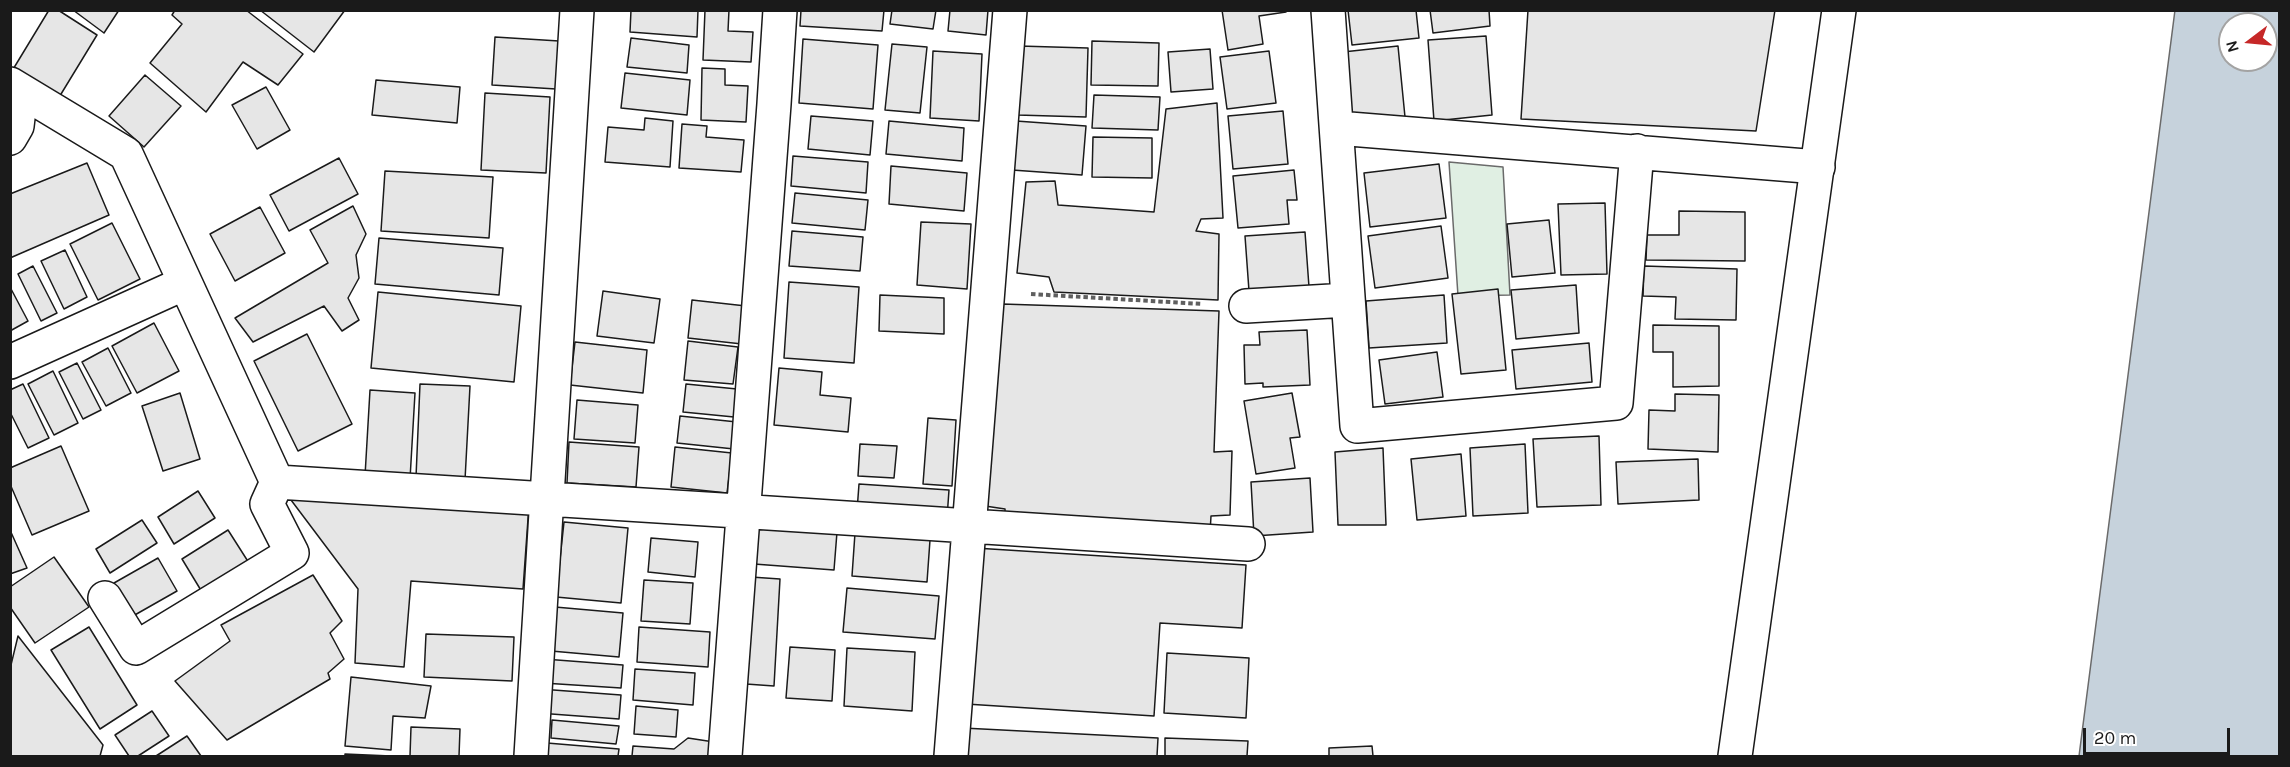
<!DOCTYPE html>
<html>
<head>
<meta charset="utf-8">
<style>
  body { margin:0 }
  #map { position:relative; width:2290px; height:767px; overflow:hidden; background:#fff; font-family:Karla,sans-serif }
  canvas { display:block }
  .frame { position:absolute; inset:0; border:12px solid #1a1a1a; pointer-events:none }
  .north { position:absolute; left:2218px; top:12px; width:60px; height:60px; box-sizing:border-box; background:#fff; border:2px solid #a3a3a3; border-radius:50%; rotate:254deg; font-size:16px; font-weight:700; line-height:24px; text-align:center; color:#1a1a1a }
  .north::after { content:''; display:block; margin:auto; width:21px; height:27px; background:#c62828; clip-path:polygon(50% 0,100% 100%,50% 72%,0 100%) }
  .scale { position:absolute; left:2083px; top:728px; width:147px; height:27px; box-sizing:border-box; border:3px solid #1a1a1a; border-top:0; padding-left:8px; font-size:18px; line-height:21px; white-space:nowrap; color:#1a1a1a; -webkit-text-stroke:4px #fff; paint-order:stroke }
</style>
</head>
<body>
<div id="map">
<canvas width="2290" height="767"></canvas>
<div class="frame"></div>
<div class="north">N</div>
<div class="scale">20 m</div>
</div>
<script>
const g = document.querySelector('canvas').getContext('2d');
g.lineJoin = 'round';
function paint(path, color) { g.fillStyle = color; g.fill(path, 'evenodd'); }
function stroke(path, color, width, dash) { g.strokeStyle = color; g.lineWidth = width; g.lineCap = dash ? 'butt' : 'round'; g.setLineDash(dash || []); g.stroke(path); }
const green = new Path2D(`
  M1449 162 1503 167 1510 295 1458 296Z`);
const water = new Path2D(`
  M2175 10 2279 11V756H2079ZM2230 24H2266V60H2230Z`);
const building = new Path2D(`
  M49 10H58L97 35 58 99 12 71Z
  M73 10H119L104 33Z
  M175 10H246L303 54 278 85 243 62 206 112 150 63 182 24 172 15Z
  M260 10H345L314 52Z
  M631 10H698L697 37 630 32Z
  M705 10H729L728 31 753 32 751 62 703 60Z
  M801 10H884L882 31 800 26Z
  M892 10H936L933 29 890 24Z
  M950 10H988L986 35 948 31Z
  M1222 10H1286V12L1259 16 1263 44 1228 50Z
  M1348 10H1416L1419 38 1352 45Z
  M1430 10H1489L1490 26 1433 33Z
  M1528 10H1775L1756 131 1521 119Z
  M1486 36 1492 115 1434 121 1428 40Z
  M495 37 559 41 556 89 492 85Z
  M631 38 689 45 687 73 627 67Z
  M803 39 878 45 873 109 799 103Z
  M1092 41 1159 43 1158 86 1091 85Z
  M892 44 927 47 920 113 885 110Z
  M1019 46 1088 48 1086 117 1017 115Z
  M1398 46 1405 117 1351 122 1343 52Z
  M1210 49 1213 89 1171 92 1168 52Z
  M933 51 982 54 979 121 930 118Z
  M1269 51 1276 103 1227 109 1220 57Z
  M702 68 725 69V85L748 86 746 122 701 120Z
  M625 73 690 80 687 115 621 108Z
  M145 75 181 106 144 147 109 116Z
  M376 80 460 87 457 123 372 115Z
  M266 87 290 130 257 149 232 105Z
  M485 93 550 97 546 173 481 170Z
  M1094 95 1160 97 1158 130 1092 128Z
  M1217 103 1223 218 1201 219 1196 231 1219 234 1218 300 1054 292 1049 277 1017 273 1026 182 1055 181 1058 205 1154 212 1166 109Z
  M1283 111 1288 164 1233 169 1228 116Z
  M811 116 873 121 870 155 808 149Z
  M645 118 673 121 670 167 605 162 608 127 644 130Z
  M889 121 964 128 962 161 886 154Z
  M1016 121 1086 126 1082 175 1012 170Z
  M682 124 707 126 706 137 744 140 741 172 679 168Z
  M1093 137 1152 138V178L1092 177Z
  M793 156 868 162 866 193 791 186Z
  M339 158 358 194 289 231 270 195Z
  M87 163 109 215 10 258V194Z
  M1439 164 1446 218 1370 227 1364 173Z
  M891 166 967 173 964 211 889 204Z
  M1294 170 1297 200H1287L1289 224 1238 228 1233 176Z
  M385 171 493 177 489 238 381 231Z
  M795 193 868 200 865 230 792 223Z
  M1605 203 1607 274 1561 275 1558 204Z
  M353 206 366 234 356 255 359 278 348 298 359 320 342 331 324 306 253 342 235 318 328 263 310 230Z
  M260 207 285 253 235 281 210 234Z
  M1679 211 1745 212V261L1646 260 1647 235H1679Z
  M1549 220 1555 273 1512 277 1507 224Z
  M921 222 971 224 967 289 917 285Z
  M112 223 140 279 98 300 70 244Z
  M1441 226 1448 278 1375 288 1368 236Z
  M792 231 863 237 860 271 789 266Z
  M1305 232 1309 287 1249 291 1245 236Z
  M379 238 503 248 499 295 375 284Z
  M65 250 87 297 64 309 41 261Z
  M33 266 57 313 41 321 18 274Z
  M1644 266 1737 269 1736 320 1675 319 1676 297 1643 296Z
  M789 282 859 287 854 363 784 358Z
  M1576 285 1579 333 1516 339 1511 290Z
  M10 287 28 321 10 331Z
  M1498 289 1506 370 1461 374 1452 294Z
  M603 291 660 299 654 343 597 336Z
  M378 292 521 306 514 382 371 368Z
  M880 295 944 298V334L879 331Z
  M1444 295 1447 343 1369 348 1366 301Z
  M692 300 746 306 742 344 688 338Z
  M1002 304 1219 311 1214 452 1232 451 1230 515 1211 516 1210 533 1005 522V509L985 506Z
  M154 323 179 371 137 393 112 346Z
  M1653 325 1719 326V386L1673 387V352H1653Z
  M1307 330 1310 385 1263 387V383L1245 384 1244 345H1260L1259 332Z
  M307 334 352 424 298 451 254 361Z
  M688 341 738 347 733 384 684 380Z
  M575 342 647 350 643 393 570 385Z
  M1589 343 1592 382 1516 389 1512 350Z
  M108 348 131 393 106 406 82 362Z
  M1437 352 1443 397 1385 404 1379 360Z
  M77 363 101 410 83 419 59 372Z
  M779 368 822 372 820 395 851 398 848 432 774 425Z
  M53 371 78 423 54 435 28 384Z
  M23 384 49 438 28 448 10 412V390Z
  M420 384 470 386 465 480 416 477Z
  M686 384 737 389 734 417 683 412Z
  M370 390 415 393 410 479 365 476Z
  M180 393 200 459 163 471 142 406Z
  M1292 393 1300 437 1290 438 1295 468 1256 474 1244 401Z
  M1675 394 1719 395 1718 452 1648 449 1649 410 1675 411Z
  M577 400 638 405 635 443 574 439Z
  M680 416 737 422 734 449 677 443Z
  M928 418 956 420 952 486 923 484Z
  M1599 436 1601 505 1537 507 1533 439Z
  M569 442 639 447 636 487 567 483Z
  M860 444 897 446 894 478 858 476Z
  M1525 444 1528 513 1473 516 1470 448Z
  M61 446 89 511 32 535 10 484V468Z
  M675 447 732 453 727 493 671 487Z
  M1383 448 1386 525H1338L1335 452Z
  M1461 454 1466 516 1417 520 1411 459Z
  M1698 459 1699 500 1618 504 1616 462Z
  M1310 478 1313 532 1254 536 1251 482Z
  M859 484 949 490 947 518 857 511Z
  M198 491 215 518 174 544 158 517Z
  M288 496 529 505 523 589 411 581 404 667 355 663 358 589Z
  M142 520 157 543 110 573 96 549Z
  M564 522 628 528 621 603 556 597Z
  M757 526 837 532 834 570 754 564Z
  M10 530 27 568 10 574Z
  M228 530 249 563 202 592 182 559Z
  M855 533 930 540 927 582 852 576Z
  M651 538 698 542 695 577 648 572Z
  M975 548 1246 565 1242 628 1160 623 1154 716 966 704Z
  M54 557 89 607 35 643 10 607V587Z
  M158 558 177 591 133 616 114 583Z
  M313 575 342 621 330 633 344 659 328 673 330 679 227 740 175 681 230 641 221 625Z
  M751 577 780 579 774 686 746 684Z
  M644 580 693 583 690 624 641 621Z
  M847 588 939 596 935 639 843 632Z
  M555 607 623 613 619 657 551 651Z
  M89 627 137 705 100 729 51 650Z
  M639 627 710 632 708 667 637 662Z
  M426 634 514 637 512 681 424 677Z
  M18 636 103 745 100 756H10V669Z
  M790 647 835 650 832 701 786 698Z
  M847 648 915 652 912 711 844 706Z
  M1167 653 1249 658 1246 718 1164 713Z
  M544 659 623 665 621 688 543 683Z
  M635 669 695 673 693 705 633 700Z
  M351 677 431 686 425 718 393 716 391 750 345 746Z
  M540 689 621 695 619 719 538 713Z
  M636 706 678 710 676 737 634 734Z
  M152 711 169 736 138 756H129L115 735Z
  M552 720 619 726 616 744 551 738Z
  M411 727 460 729 459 756H410Z
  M963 728 1158 738 1157 756H962Z
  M187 736 201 756H156Z
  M688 738 714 742 713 756H632L633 746 674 749Z
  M1165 738 1248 741 1247 756H1165Z
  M547 743 619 749 618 756H546Z
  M1372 746 1373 756H1329V748Z
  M345 754 391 756H345Z`);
const path = new Path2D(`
  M1031 294 1203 304`);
const street = new Path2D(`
  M1328 10 1357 426 1616 403 1637 151
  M10 84 126 154 277 482C601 500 924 525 1248 544
  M1337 128 1818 167
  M10 138 17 126 21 92
  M1246 306 1348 300
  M10 362 185 283
  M105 598 136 648 292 553 267 504 277 482
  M531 756 577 10
  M725 756 774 104 780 10
  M951 756 1010 10`);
const secondary = new Path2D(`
  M1735 756 1839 10`);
paint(green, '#e0efe3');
stroke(green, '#6a6a6a', 1.5);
paint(water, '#c6d2dc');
stroke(water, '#6a6a6a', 1.5);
paint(building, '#e6e6e6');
stroke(building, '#1a1a1a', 1.5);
stroke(street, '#1a1a1a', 36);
stroke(secondary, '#1a1a1a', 36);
stroke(path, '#5f5f5f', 4, [4.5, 3]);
stroke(street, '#fff', 33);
stroke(secondary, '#fff', 33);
</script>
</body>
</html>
